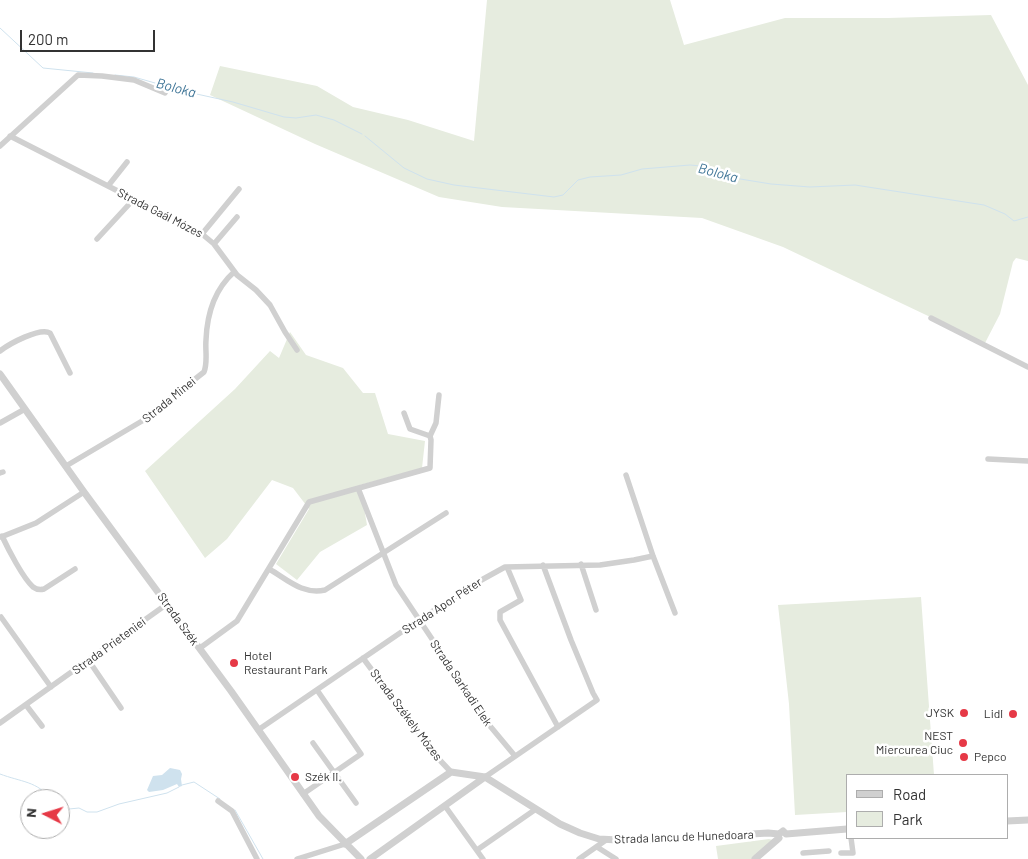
<!DOCTYPE html>
<html>
<head>
<meta charset="utf-8">
<style>
  body { margin:0 }
  #map { position:relative; width:1028px; height:859px; overflow:hidden; background:#fff; font-family:Barlow,sans-serif }
  canvas { display:block }
  .legend { position:absolute; left:846px; top:774px; width:162px; height:65px; box-sizing:border-box; background:#fff; border:1px solid #adadad; margin:0; padding:6px 9px; list-style:none; font-size:15px; color:#333 }
  .legend li { display:flex; align-items:center; gap:10px; height:25px }
  .legend b { width:25px; border:1px solid #adadad }
  .north { position:absolute; left:20px; top:789px; width:50px; height:50px; box-sizing:border-box; background:#fff; border:1px solid #adadad; border-radius:50%; rotate:275deg; font-size:14px; font-weight:700; line-height:20px; text-align:center; color:#333 }
  .north::after { content:''; display:block; margin:auto; width:18px; height:22px; background:#e63946; clip-path:polygon(50% 0,100% 100%,50% 72%,0 100%) }
  .scale { position:absolute; left:20px; top:30px; width:135px; height:22px; box-sizing:border-box; border:2px solid #333; border-top:0; padding-left:6px; font-size:15px; line-height:18px; white-space:nowrap; color:#333; -webkit-text-stroke:4px #fff; paint-order:stroke }
</style>
</head>
<body>
<div id="map">
<canvas width="1028" height="859"></canvas>
<ul class="legend">
<li><b style="height:6px;background:#d0d0d0"></b>Road</li>
<li><b style="height:14px;background:#e6ecdf"></b>Park</li>
</ul>
<div class="north">N</div>
<div class="scale">200 m</div>
</div>
<script>
const g = document.querySelector('canvas').getContext('2d');
g.lineJoin = 'round';
function paint(path, color) { g.fillStyle = color; g.fill(path, 'evenodd'); }
function stroke(path, color, width, dash) { g.strokeStyle = color; g.lineWidth = width; g.lineCap = dash ? 'butt' : 'round'; g.setLineDash(dash || []); g.stroke(path); }
function write(font, color, halo, rows, align = 'center') {
  g.font = font + ' Barlow,sans-serif'; g.lineWidth = 5; g.setLineDash([]); g.textBaseline = 'middle'; g.strokeStyle = halo; g.fillStyle = color; for (const [text, x, y, turn = 0] of rows) {
    g.save(); g.translate(x, y); g.rotate((+turn || 0) * Math.PI / 180); g.textAlign = isNaN(turn) ? turn : align; if (halo) g.strokeText(text, 0, 0); g.fillText(text, 0, 0); g.restore();
  }
}
const green = new Path2D(`
  M487 0H670L684 45 785 18H888L991 15 1028 85V261L1016 258 1013 262 1000 314 985 343 783 247 702 218 502 207 439 197 315 144 210 95 220 66 317 86 353 107 408 120 474 141Z
  M290 332 306 355 343 368 363 393H375L388 434 425 441 422 468 360 485 367 525 320 552 297 580 276 564 309 509 293 488 272 480 227 539 205 558 145 471 235 389 270 351 279 358Z
  M921 597 934 775H847V812L795 815 789 704 778 605Z
  M769 839 773 840 752 859H718L716 846Z`);
const water = new Path2D(`
  M170 768 180 770 182 774 181 779 182 786 179 787 177 784 163 790 149 792 147 790 153 776 162 775Z`);
const stream = new Path2D(`
  M0 28 43 68 93 73
  M115 75 134 77 183 91 233 102 284 117 296 118 316 115 334 120 362 134
  M365 136 404 168 427 179 454 185 554 197 563 195 578 180 590 177 621 175 642 169 690 165 701 166 728 177 771 184 810 187 855 185 984 205 1005 214 1014 221 1028 217
  M0 774C21 782 37 781 51 799
  M182 785 194 782 220 799
  M60 807 69 809 79 808 87 812H97L119 804 167 793 179 787
  M235 810 263 859`);
const minor = new Path2D(`
  M10 136 202 234 214 244 237 275 256 290 270 305 285 332 297 350
  M0 146 78 75 102 76 134 80 165 93
  M108 186 127 162
  M202 234 239 189
  M97 239 133 200
  M214 244 237 217
  M931 318 1028 367
  M0 351C9 344 40 327 50 333L70 373
  M0 423 25 409
  M430 436 436 423 439 395
  M988 459 1028 461
  M66 466 142 421 204 372C208 362 205 350 206 340 207 314 215 289 234 272
  M0 473 3 472
  M626 475 653 556 675 613
  M358 488 396 585 490 726 515 756
  M2 536C8 549 23 578 33 587 37 590 40 590 44 589L75 569
  M1 537 36 523 84 492
  M581 564 596 610
  M507 567 521 600 500 612V620L558 727
  M269 569C287 579 302 595 325 590L446 513
  M1 617 51 687
  M200 648 237 621 309 502 430 468 431 440 430 436 410 429 404 413
  M363 658 435 755 451 772
  M89 661 121 708
  M26 705 42 726
  M0 723 167 604
  M258 730 419 620 476 583 505 567 600 565 634 560 653 556
  M313 743 356 803
  M485 777 597 700 593 693 571 640 543 565
  M303 794 361 754 317 690
  M218 801 232 811 257 859
  M445 806 483 859
  M597 847 616 859
  M477 850 536 809
  M803 853 829 851
  M841 853H853L851 838
  M297 859 345 844
  M579 859 606 840`);
const tertiary = new Path2D(`
  M0 374 84 492 231 691 319 816 361 859
  M1007 821 1028 820
  M345 844 451 772 485 777 560 824 580 833 599 839 637 841 768 833 779 834 783 831 786 834 847 829
  M370 859 485 777
  M755 859 779 838`);
const markers = [
  [234,663,5,"#e63946"],
  [964,713,5,"#e63946"],
  [1013,714,5,"#e63946"],
  [963,743,5,"#e63946"],
  [964,757,5,"#e63946"],
  [295,777,5,"#e63946"]
];
const streetNames = [
  ["Strada Gaál Mózes",160,213,27],
  ["Strada Minei",169,400,-39],
  ["Strada Apor Péter",442,606,-33],
  ["Strada Szék",178,619,54],
  ["Strada Prieteniei",109,646,-36],
  ["Strada Sarkadi Elek",461,683,56],
  ["Strada Székely Mózes",406,715,53],
  ["Strada Iancu de Hunedoara",684,837,-2]
];
const poiNames = [
  ["Hotel",244,656],
  ["Restaurant Park",244,670],
  ["JYSK",954,713,"right"],
  ["Lidl",1003,714,"right"],
  ["NEST",953,736,"right"],
  ["Miercurea Ciuc",953,750,"right"],
  ["Pepco",974,757],
  ["Szék II.",305,777]
];
const waterNames = [
  ["Boloka",176,88,15],
  ["Boloka",718,173,15]
];
paint(green, '#e6ecdf');
paint(water, '#cfe2ee');
stroke(stream, '#cfe2ee', 1);
stroke(minor, '#d0d0d0', 5.5);
stroke(tertiary, '#d0d0d0', 7);
for (const [x, y, r, color] of markers) { const dot = new Path2D(); dot.arc(x, y, r, 0, 2 * Math.PI); g.fillStyle = color; g.fill(dot); stroke(dot, '#fff', 2); }
write('12px', '#333', '#fff', streetNames);
write('12px', '#333', '#fff', poiNames, 'left');
write('italic 14px', '#3f7597', '#fff', waterNames);
</script>
</body>
</html>
